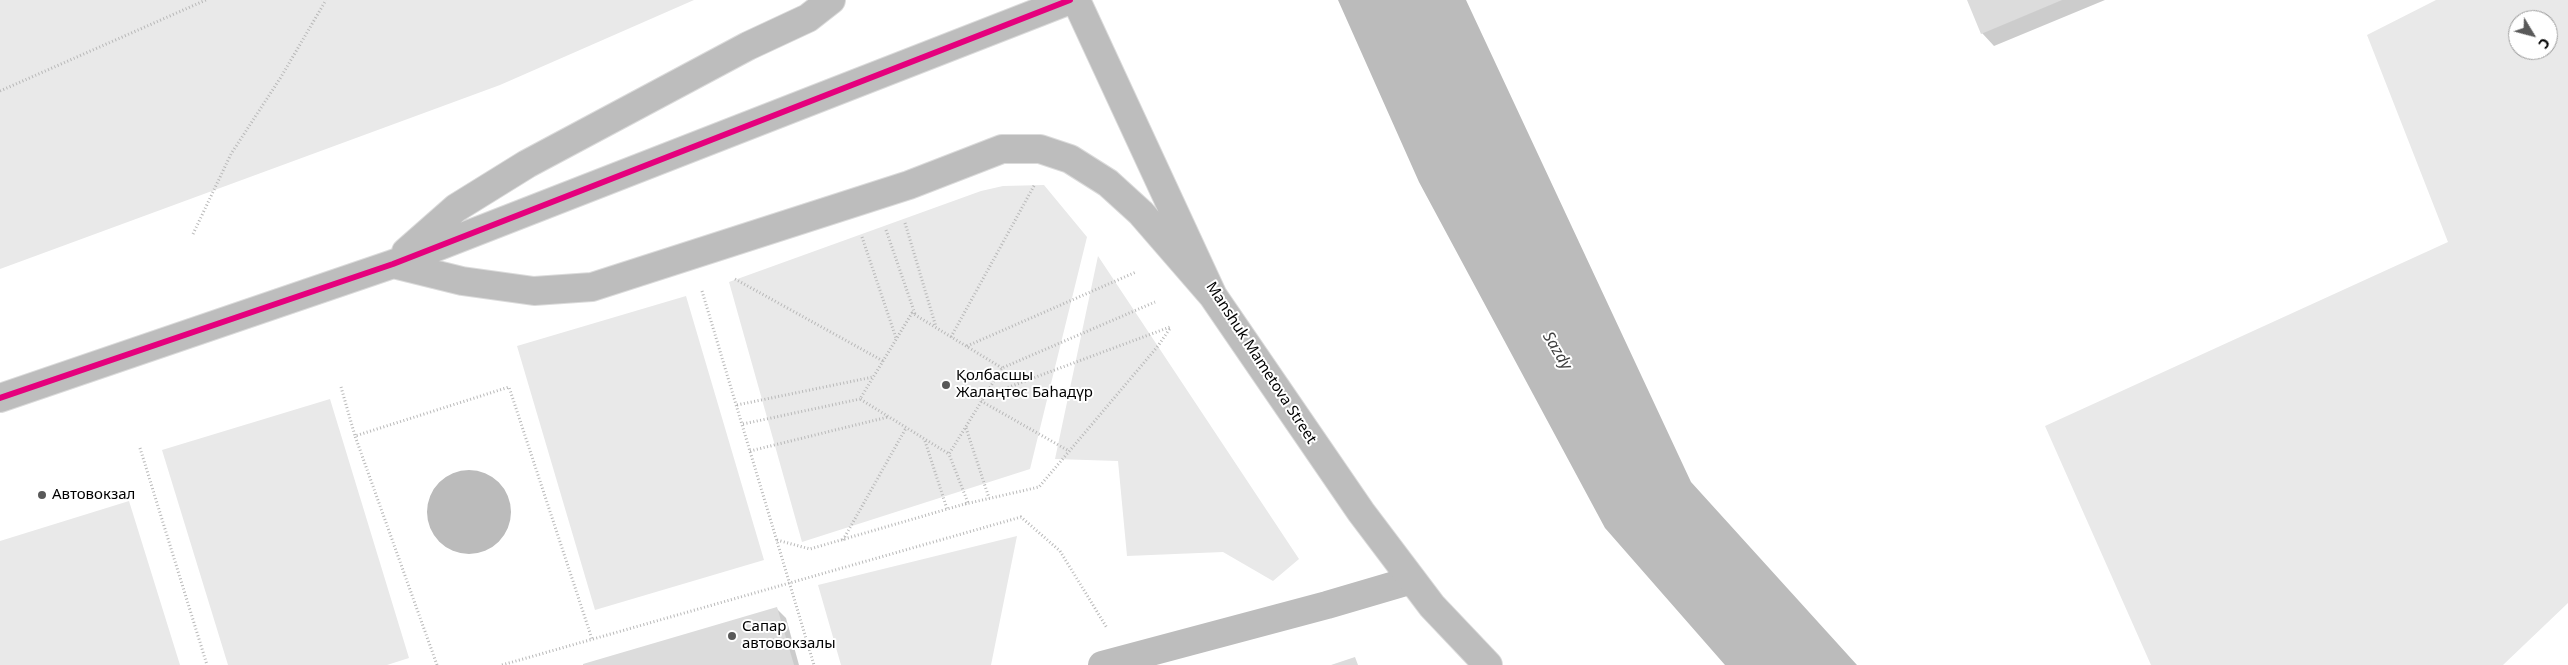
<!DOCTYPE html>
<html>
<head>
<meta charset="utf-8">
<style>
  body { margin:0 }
  #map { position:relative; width:2568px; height:665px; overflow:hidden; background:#fff; font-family:"Noto Sans",sans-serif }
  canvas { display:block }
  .north { position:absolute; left:2508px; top:10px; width:50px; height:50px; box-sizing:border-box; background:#fff; border:1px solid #999; border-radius:50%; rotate:127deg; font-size:14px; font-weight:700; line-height:20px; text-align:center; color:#000 }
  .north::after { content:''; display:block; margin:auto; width:18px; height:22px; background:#595959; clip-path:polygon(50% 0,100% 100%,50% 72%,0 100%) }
</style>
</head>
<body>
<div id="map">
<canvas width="2568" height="665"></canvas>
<div class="north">С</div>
</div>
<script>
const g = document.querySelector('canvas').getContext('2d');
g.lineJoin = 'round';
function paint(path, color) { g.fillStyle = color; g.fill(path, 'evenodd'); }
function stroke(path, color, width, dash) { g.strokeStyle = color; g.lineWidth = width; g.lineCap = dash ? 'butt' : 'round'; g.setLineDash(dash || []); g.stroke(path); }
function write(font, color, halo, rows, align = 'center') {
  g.font = font + ' "Noto Sans",sans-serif'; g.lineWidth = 4; g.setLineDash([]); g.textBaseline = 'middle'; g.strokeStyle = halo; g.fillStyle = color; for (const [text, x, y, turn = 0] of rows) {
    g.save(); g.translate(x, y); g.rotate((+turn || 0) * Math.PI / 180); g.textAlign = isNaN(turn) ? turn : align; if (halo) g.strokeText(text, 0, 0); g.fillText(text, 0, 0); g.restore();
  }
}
const green = new Path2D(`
  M0 0H694L500 85 0 269Z
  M2436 0H2568V603L2503 665H2151L2045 426 2448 242 2367 35ZM2518 20H2548V50H2518Z
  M1044 185 1087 237 1030 469 802 542 729 282 981 191 1003 186Z
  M1098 256 1299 559 1273 581 1223 552 1127 556 1118 461 1055 459Z
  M686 296 764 560 595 610 517 346Z
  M330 399 409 658 387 665H228L162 450Z
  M129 501 180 665H0V541Z
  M1017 536 991 665H841L818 585Z`);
const water = new Path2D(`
  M1338 0H1466L1691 482 1857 665H1725L1605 528 1419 182Z
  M427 512a42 42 0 1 1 84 0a42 42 0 1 1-84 0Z`);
const shadow = new Path2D(`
  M1968 0H2105L1994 46 1982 33Z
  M777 609 786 618 799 665H586Z`);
const building = new Path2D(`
  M1967 0H2062L1981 34Z
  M777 607 794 665H583V664Z
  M1355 657 1358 665H1331Z`);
const path = new Path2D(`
  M0 91 206 0
  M905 223 936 327
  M886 230 915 314
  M193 234 231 154 281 77 326 0
  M862 237 896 338
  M735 279 883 361
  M702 291 814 665
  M951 337 1035 184
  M967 346 1136 272
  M1002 368 912 313 860 399 949 454 1002 368 1155 302
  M341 387 355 436
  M985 396 1170 327
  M981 401 1069 451
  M737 405 873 377
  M743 424 860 399
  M966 428 989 498
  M925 441 947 509
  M140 448 207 665
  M750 451 888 417
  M965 504 1039 487 1158 346 1171 327
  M777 540 810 549 968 503 949 454
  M843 540 906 428
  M437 665 355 436 509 387 592 639
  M502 665 1021 517 1060 551 1107 628`);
const minor = new Path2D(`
  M1102 665 1327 605 1412 580`);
const major = new Path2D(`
  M1076 0 1213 296 1361 512 1432 606 1488 665
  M406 252 456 208 527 164 748 46 808 18 831 0
  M393 264 462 281 534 291 592 287 909 185 1002 149H1040L1070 159 1108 183 1141 213 1213 296
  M0 398 393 264 1070 0`);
const bus1 = new Path2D(`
  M0 398 393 264 1070 0`);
const markers = [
  [946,385,5,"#595959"],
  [42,495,5,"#595959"],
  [732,636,5,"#595959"]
];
const streetNames = [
  ["Manshuk Mametova Street",1261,363,57]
];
const poiNames = [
  ["Қолбасшы",956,376],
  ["Жалаңтөс Баһадүр",956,393],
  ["Автовокзал",52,495],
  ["Сапар",742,627],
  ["автовокзалы",742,644]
];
const waterNames = [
  ["Sazdy",1557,351,59]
];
paint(green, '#e9e9e9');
paint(water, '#bbb');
paint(shadow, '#0003');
paint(building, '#dcdcdc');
stroke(major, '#dbdbdb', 30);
stroke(path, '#b8b8b8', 3, [1, 2.5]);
stroke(minor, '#bdbdbd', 28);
stroke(major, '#bdbdbd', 28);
stroke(bus1, '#e5007d', 6);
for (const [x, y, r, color] of markers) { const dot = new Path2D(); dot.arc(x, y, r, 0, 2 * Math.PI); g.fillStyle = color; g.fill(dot); stroke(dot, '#fff', 2); }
write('15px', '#000', '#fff', streetNames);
write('15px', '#000', '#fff', poiNames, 'left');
write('italic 16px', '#3f3f3f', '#fff', waterNames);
</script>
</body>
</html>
